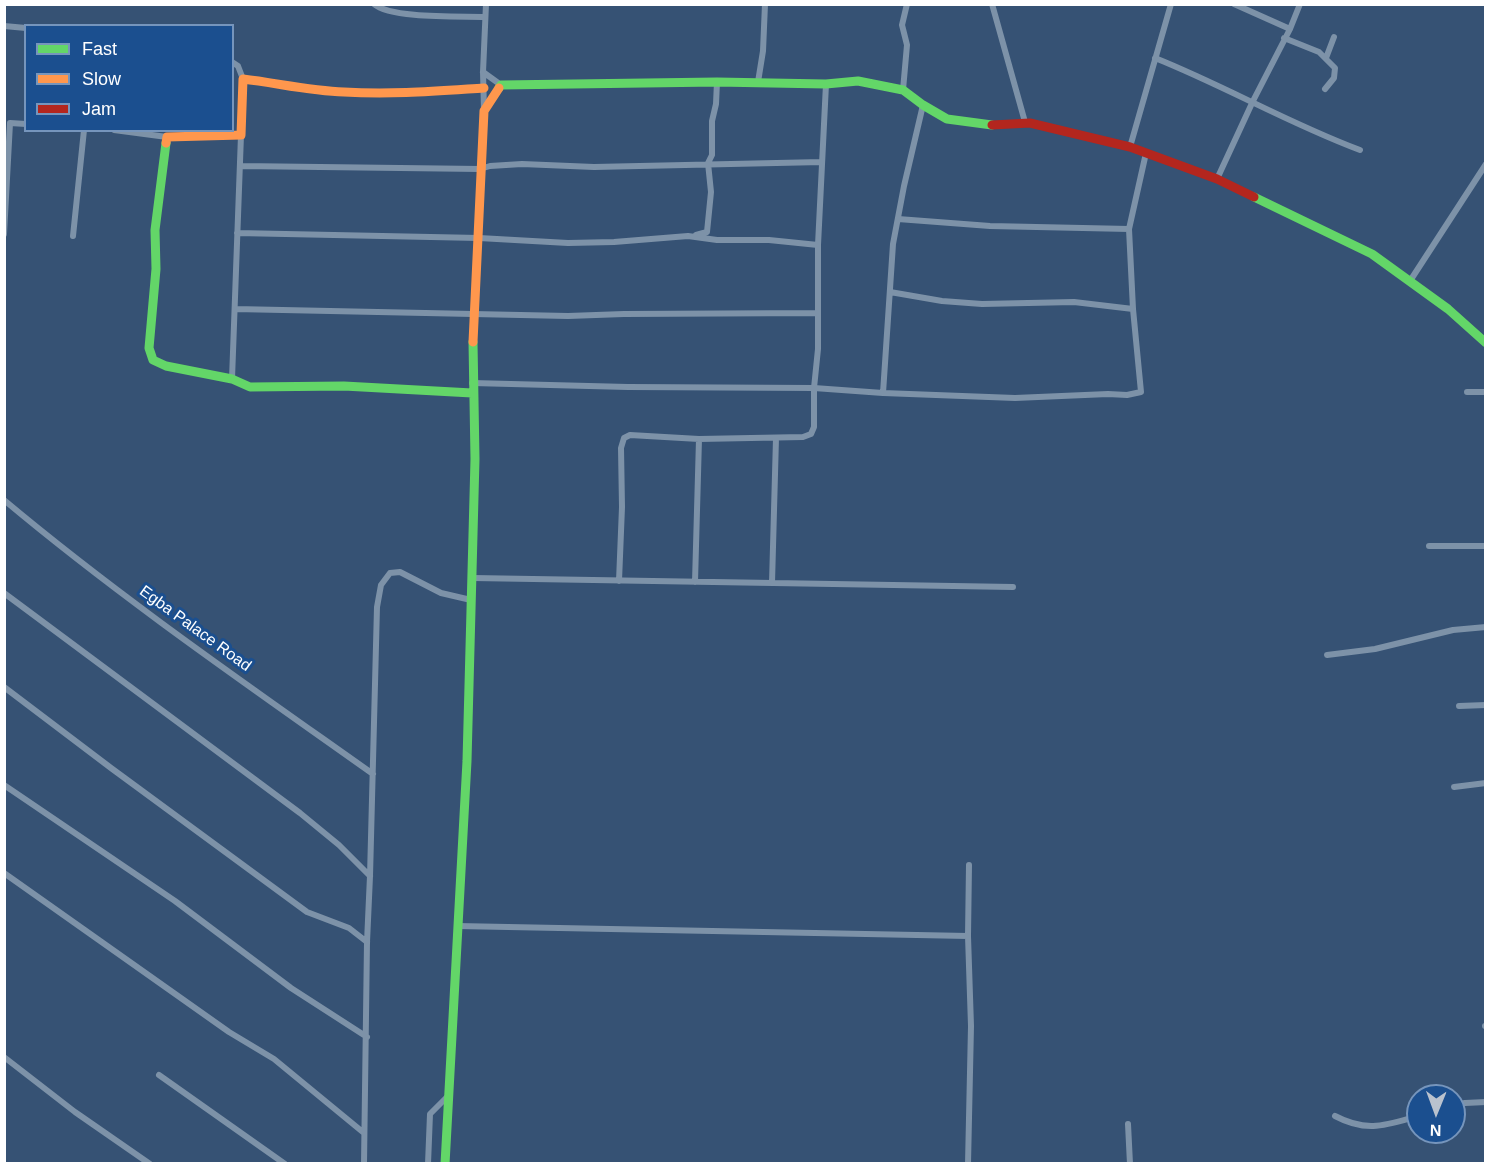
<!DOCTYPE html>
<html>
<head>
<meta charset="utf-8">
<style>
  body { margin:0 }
  #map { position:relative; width:1490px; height:1168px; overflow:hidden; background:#365274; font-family:Arial,sans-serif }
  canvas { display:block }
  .frame { position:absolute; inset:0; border:6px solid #fff; pointer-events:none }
  .legend { position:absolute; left:24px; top:24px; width:210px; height:108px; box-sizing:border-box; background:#1b4f8f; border:2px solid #7695bc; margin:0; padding:8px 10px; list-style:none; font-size:18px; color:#fff }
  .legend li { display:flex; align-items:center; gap:12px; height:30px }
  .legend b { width:30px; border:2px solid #7695bc }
  .north { position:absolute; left:1406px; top:1084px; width:60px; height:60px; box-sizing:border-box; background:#1b4f8f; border:2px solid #7695bc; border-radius:50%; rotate:181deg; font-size:16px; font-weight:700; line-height:24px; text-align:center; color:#fff }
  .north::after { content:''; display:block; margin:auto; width:21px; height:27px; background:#b9c2ce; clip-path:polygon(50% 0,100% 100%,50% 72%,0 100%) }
</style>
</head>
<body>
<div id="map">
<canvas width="1490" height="1168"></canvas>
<div class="frame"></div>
<ul class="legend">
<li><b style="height:8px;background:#63d668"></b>Fast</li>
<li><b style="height:8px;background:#ff974d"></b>Slow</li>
<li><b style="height:8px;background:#b3261e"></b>Jam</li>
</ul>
<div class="north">N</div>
</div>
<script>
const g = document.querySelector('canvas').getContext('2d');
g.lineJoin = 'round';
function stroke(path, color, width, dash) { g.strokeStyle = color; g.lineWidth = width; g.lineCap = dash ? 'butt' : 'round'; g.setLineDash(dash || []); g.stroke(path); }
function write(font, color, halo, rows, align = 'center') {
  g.font = font + ' Arial,sans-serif'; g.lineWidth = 6; g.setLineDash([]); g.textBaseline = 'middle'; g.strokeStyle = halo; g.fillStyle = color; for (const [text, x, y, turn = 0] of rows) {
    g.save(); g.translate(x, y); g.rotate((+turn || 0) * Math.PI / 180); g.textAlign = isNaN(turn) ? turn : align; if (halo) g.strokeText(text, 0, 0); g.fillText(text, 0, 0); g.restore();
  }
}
const street = new Path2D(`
  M374 4C391 19 461 16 485 17
  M992 4 1025 122
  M1234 4 1290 29
  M4 26 26 28
  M1284 38 1319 52 1335 68 1334 78 1325 89
  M1155 58C1225 86 1290 124 1360 150
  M1326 58 1334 37
  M232 62 238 66 243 79
  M483 72 501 85
  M758 82 763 51 765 4
  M903 90 907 45 902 25 907 4
  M484 110 483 72 486 4
  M114 130 167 137
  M1130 147 1171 4
  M240 166 480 169 490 166 522 164 594 167 822 162
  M1217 179 1253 101 1290 29 1300 4
  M898 219 990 226 1129 229
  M237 233 479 238 568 243 614 242 688 236 717 240H769L818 245
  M4 234 10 123 26 124
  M696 235 707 232 711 192 708 163 712 155V121L716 104 717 82
  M73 236 84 130
  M1410 281 1486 164
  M890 292 942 301 982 304 1074 302 1133 309
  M235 309 568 316 624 314 818 313
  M232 379 241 135
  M472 383 628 387 814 388 883 393 1015 398 1108 394 1127 395 1141 392 1133 309 1129 229 1146 153
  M1467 392H1486
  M883 393 893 244 904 186 923 105
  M4 500C121 598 249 686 373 774
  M1429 546H1486
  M473 578 1013 587
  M619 581 622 507 621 448 624 438 630 435 699 439 803 437 811 434 814 427V388L818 349V245L826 84
  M695 582 699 439
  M772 583 776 438
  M4 593 300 813 339 845 370 876
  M1327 655 1375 649 1453 630 1486 627
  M4 687 111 768 307 912 349 928 367 942
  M1459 706 1486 705
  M4 785 175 901 291 988 367 1037
  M1454 787 1486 783
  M4 873 229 1032 274 1059 364 1133
  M457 926 968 936
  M1485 1026H1486
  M4 1057 75 1112 150 1164
  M159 1075 285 1164
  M1454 1106 1465 1103 1486 1102
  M1335 1116C1367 1133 1386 1125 1418 1116
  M1128 1124 1130 1164
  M364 1164 367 942 370 876 377 607 381 585 390 573 400 572 441 593 471 600
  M428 1164 430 1114 448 1096
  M968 1164 971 1026 968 936 969 865`);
const fast = new Path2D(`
  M499 88 501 85 717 82 826 84 858 81 903 90 923 105 947 119 992 125
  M166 143 155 230 156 269 149 348 153 360 166 366 232 379 250 387 344 386 472 393
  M1254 197 1372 254 1448 309 1486 343
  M445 1164 467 761 475 459 473 342`);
const slow = new Path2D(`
  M166 143 167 137 241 135 243 79C277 83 310 91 344 92 391 95 438 91 484 88
  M473 342 484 111 499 88`);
const jam = new Path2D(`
  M992 125 1030 123 1130 147 1217 179 1254 197`);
const streetNames = [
  ["Egba Palace Road",195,629,36]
];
stroke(street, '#7d92a8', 6);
stroke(fast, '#63d668', 9);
stroke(slow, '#ff974d', 9);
stroke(jam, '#b3261e', 9);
write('16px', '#fff', '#1b4f8f', streetNames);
</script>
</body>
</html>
